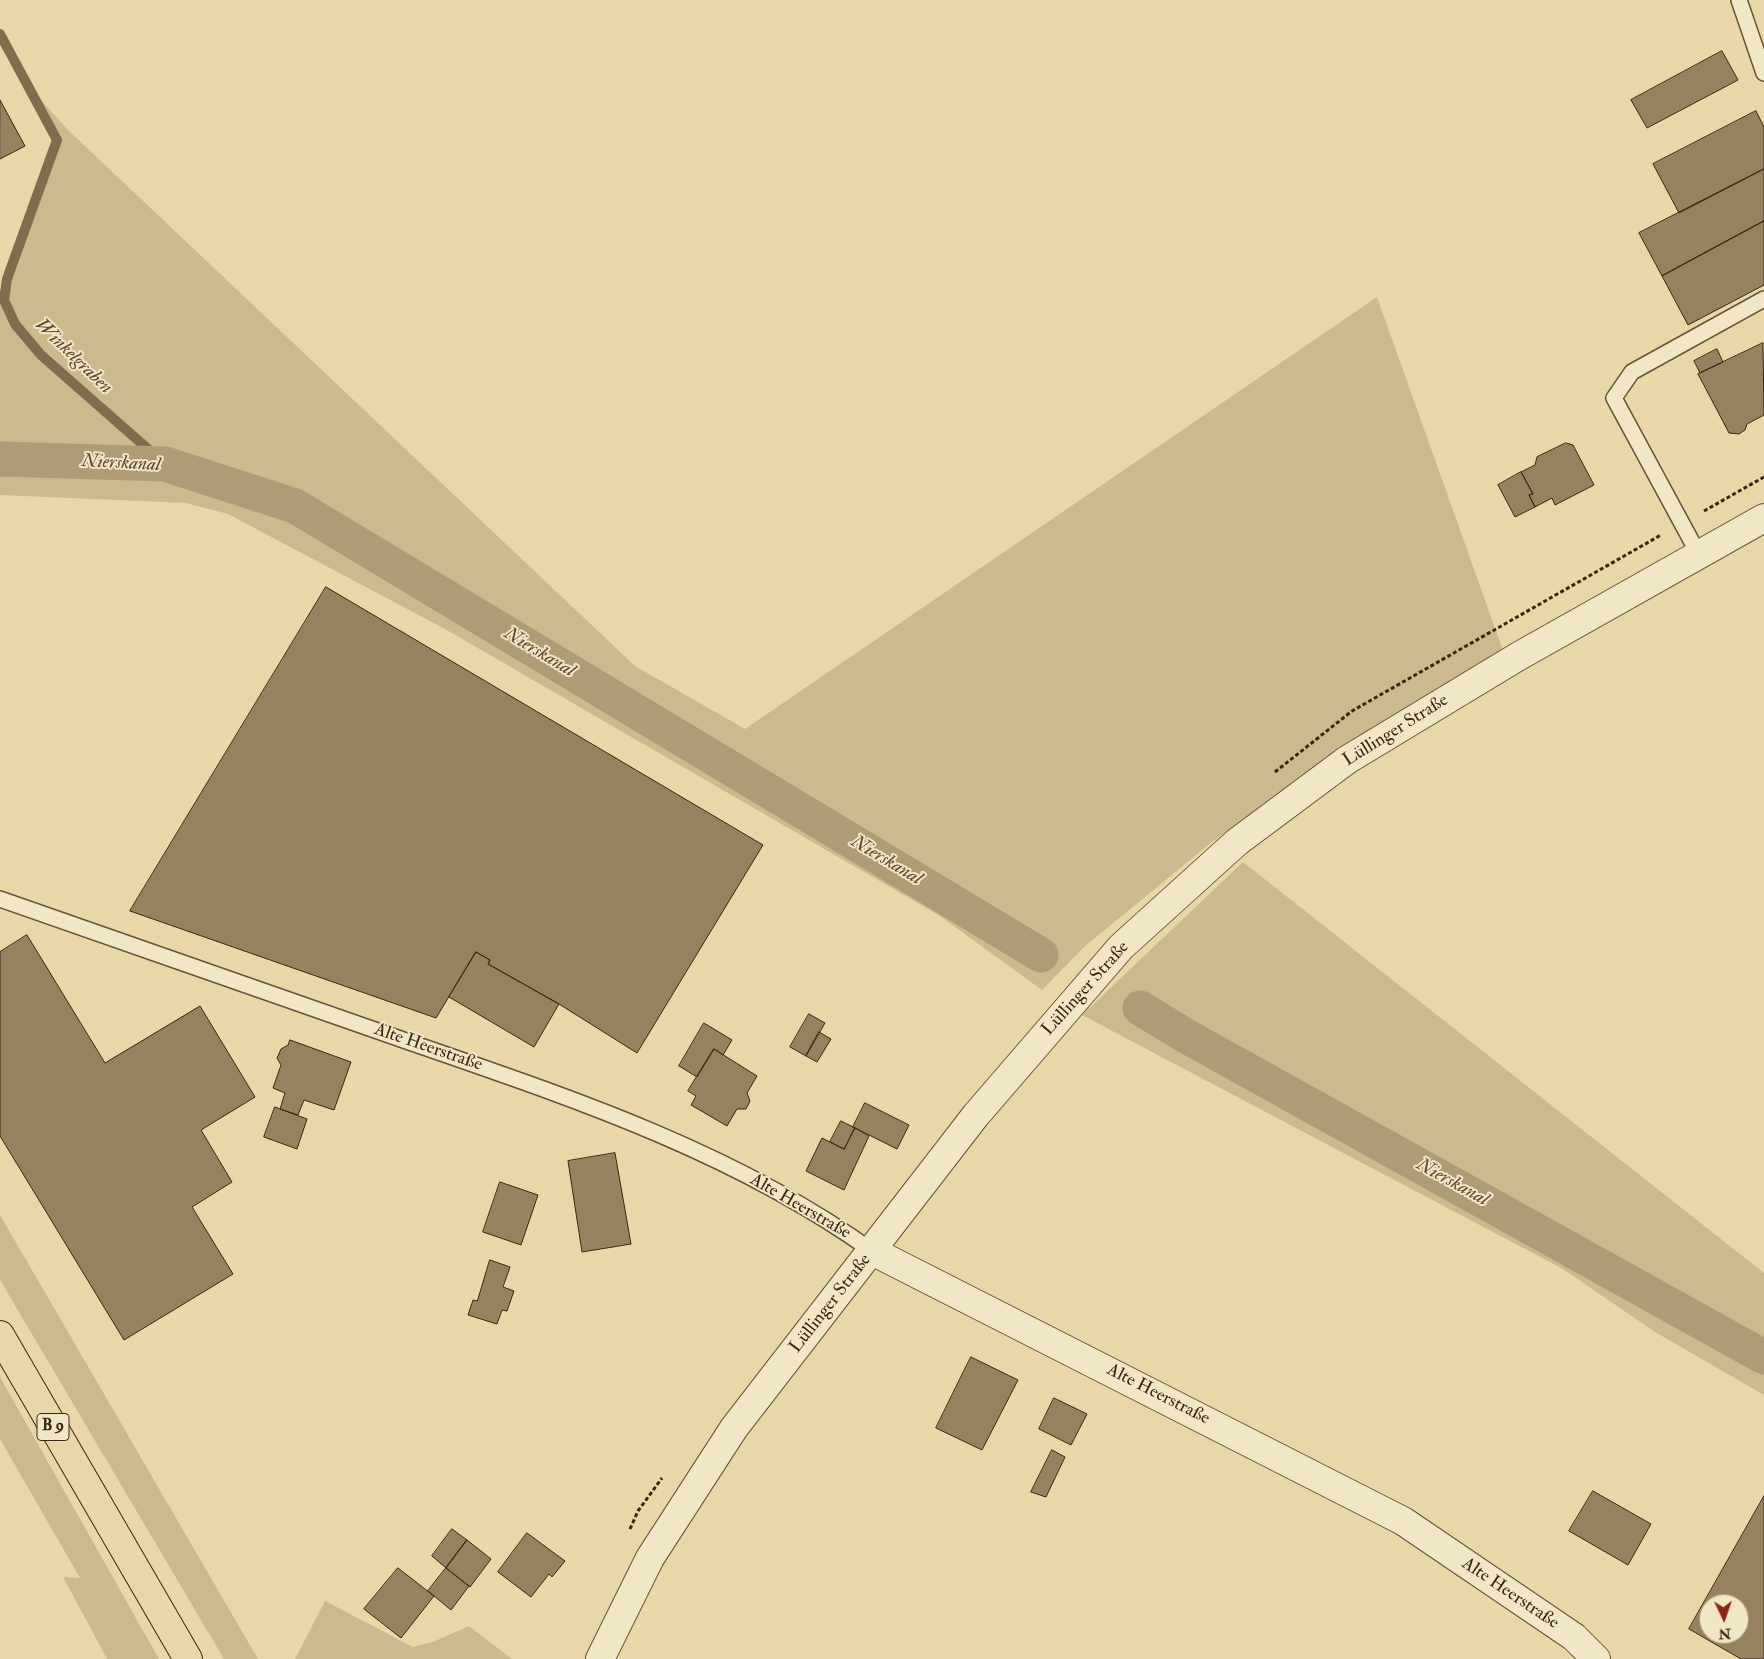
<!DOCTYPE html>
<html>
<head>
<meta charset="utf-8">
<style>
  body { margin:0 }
  #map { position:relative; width:1764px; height:1659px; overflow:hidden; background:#e9d8a7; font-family:"IM FELL Double Pica",serif }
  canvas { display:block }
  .north { position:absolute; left:1699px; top:1594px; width:50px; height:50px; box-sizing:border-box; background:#f1e6c6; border:1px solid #a79a7f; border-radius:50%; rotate:177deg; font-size:14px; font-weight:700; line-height:20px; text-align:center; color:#392714 }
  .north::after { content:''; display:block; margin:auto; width:18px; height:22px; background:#8f2418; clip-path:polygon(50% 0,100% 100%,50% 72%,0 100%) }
</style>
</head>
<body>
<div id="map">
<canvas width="1764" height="1659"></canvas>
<div class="north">N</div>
</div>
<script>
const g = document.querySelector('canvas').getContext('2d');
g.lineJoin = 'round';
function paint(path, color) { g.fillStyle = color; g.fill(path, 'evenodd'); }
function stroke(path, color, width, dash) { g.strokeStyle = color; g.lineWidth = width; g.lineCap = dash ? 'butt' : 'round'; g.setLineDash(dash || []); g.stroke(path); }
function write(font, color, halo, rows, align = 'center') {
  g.font = font + ' "IM FELL Double Pica",serif'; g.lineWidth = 4; g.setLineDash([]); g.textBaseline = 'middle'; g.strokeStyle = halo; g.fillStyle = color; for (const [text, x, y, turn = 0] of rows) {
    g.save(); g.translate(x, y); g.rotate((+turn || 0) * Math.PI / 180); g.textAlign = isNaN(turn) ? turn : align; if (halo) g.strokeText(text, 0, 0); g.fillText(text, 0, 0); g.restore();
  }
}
const green = new Path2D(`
  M41 100 68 130 635 666 745 729 1377 297 1506 659 1327 758 1212 842 1084 947 1042 990 940 916 445 629 228 514 186 503 0 495V292L3 290 55 140Z
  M1243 862 1764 1273V1395L1655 1332 1563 1269 1082 1015Z
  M0 1215 258 1659H224L0 1280Z
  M0 1377 159 1659H107L63 1577 80 1578 0 1439Z
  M325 1601 413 1647 433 1642 469 1626 512 1659H295Z`);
const stream = new Path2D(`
  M0 34 57 140 7 279 4 300 15 324 41 355 165 464`);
const canal = new Path2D(`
  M0 459 165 464 295 506 1041 955
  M1140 1008 1186 1036 1764 1357`);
const building = new Path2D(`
  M1722 51 1738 80 1647 128 1631 100Z
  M0 100 25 146 0 159Z
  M1756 111 1764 127V169L1679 213 1653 164Z
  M1764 169V221L1662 276 1639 233Z
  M1764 221V285L1688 325 1662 276Z
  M1763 343 1764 415 1747 424 1745 430 1739 434 1729 433 1698 374Z
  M1717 349 1723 362 1700 373 1694 361Z
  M1566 443 1573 445 1594 485 1555 505 1552 498 1535 507 1529 495 1533 494 1521 472 1535 465 1537 457Z
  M1521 472 1533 494 1529 495 1535 507 1515 517 1498 485Z
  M326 587 763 845 637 1053 559 1004 488 964 490 960 476 952 436 1018 130 911Z
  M27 935 105 1063 200 1006 255 1097 201 1130 232 1182 192 1207 233 1274 124 1340 0 1136V952Z
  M476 952 490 960 488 964 559 1004 534 1047 449 997Z
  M809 1014 825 1023 806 1056 790 1047Z
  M704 1023 732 1040 723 1055 714 1049 697 1077 679 1066Z
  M819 1032 831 1039 817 1062 806 1056Z
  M290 1040 351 1062 334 1110 304 1100 298 1115 280 1109 285 1093 273 1088 281 1065 277 1058 281 1049 288 1045Z
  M714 1049 757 1076 747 1093 750 1101 746 1109H737L727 1126 691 1105 696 1096 688 1091Z
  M865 1103 909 1125 897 1149 853 1127Z
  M275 1107 307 1119 297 1149 264 1137Z
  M841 1121 855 1128 844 1149 830 1142Z
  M855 1128 869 1136 844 1190 806 1171 822 1138 844 1149Z
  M615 1153 631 1244 582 1252 568 1161Z
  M500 1182 538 1195 521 1245 483 1232Z
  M490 1260 510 1267 503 1287 514 1291 507 1311 502 1310 497 1324 468 1315 473 1300 477 1301Z
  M971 1357 1018 1380 982 1450 936 1428Z
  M1054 1398 1087 1414 1071 1445 1039 1429Z
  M1052 1450 1065 1457 1046 1497 1031 1492Z
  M1593 1491 1651 1524 1628 1565 1569 1531Z
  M1764 1496V1659H1741L1689 1629ZM1709 1604H1739V1634H1709Z
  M452 1529 467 1540 446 1568 432 1556Z
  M527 1533 565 1561 552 1577 549 1574 531 1597 498 1572Z
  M467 1540 491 1559 470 1587 446 1568Z
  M398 1568 434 1596 401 1638 364 1609Z
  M446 1568 469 1586 451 1610 428 1591Z`);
const path = new Path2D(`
  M1704 511 1764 477
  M1275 772 1352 711 1661 535
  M630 1529 638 1511 662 1478`);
const service = new Path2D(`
  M1739 0 1764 73
  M1699 555 1614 398 1632 372 1764 299
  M0 899C137 947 275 995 412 1043 571 1098 734 1152 872 1251`);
const minor = new Path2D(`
  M872 1251 1403 1521 1574 1637 1596 1659`);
const tertiary = new Path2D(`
  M600 1659 650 1558 734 1428 976 1115 1121 947 1237 842 1347 760 1519 656 1764 518`);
const primary = new Path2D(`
  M0 1335 188 1659`);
const shields = [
  [53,1427,32]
];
const shieldNames = [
  ["B 9",53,1427]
];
const streetNames = [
  ["Lüllinger Straße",1396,731,-32],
  ["Lüllinger Straße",1086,989,-48],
  ["Alte Heerstraße",428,1048,19],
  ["Alte Heerstraße",800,1207,30],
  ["Lüllinger Straße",831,1304,-52],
  ["Alte Heerstraße",1158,1395,27],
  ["Alte Heerstraße",1510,1594,34]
];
const waterNames = [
  ["Winkelgraben",73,357,44],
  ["Nierskanal",121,464,3],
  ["Nierskanal",539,653,31],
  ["Nierskanal",886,861,31],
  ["Nierskanal",1452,1183,29]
];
paint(green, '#cbba8e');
stroke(stream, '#7f6d4e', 10);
stroke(canal, '#ad9c75', 35);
paint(building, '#958360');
stroke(building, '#392714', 1);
stroke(service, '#655339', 18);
stroke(minor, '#655339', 30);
stroke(tertiary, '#655339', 30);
stroke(primary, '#392714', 30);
stroke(path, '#392714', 3, [4, 2.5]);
stroke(service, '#f1e6c6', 15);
stroke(minor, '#f1e6c6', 28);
stroke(tertiary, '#f1e6c6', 28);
stroke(primary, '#e9d8a7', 28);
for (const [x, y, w] of shields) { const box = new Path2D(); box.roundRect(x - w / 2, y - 13.5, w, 27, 4); g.fillStyle = '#f1e6c6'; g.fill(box); stroke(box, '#392714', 1); }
write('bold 16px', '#392714', null, shieldNames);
write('18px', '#392714', '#f1e6c6', streetNames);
write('italic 19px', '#5c4a31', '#f1e6c6', waterNames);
</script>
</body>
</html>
